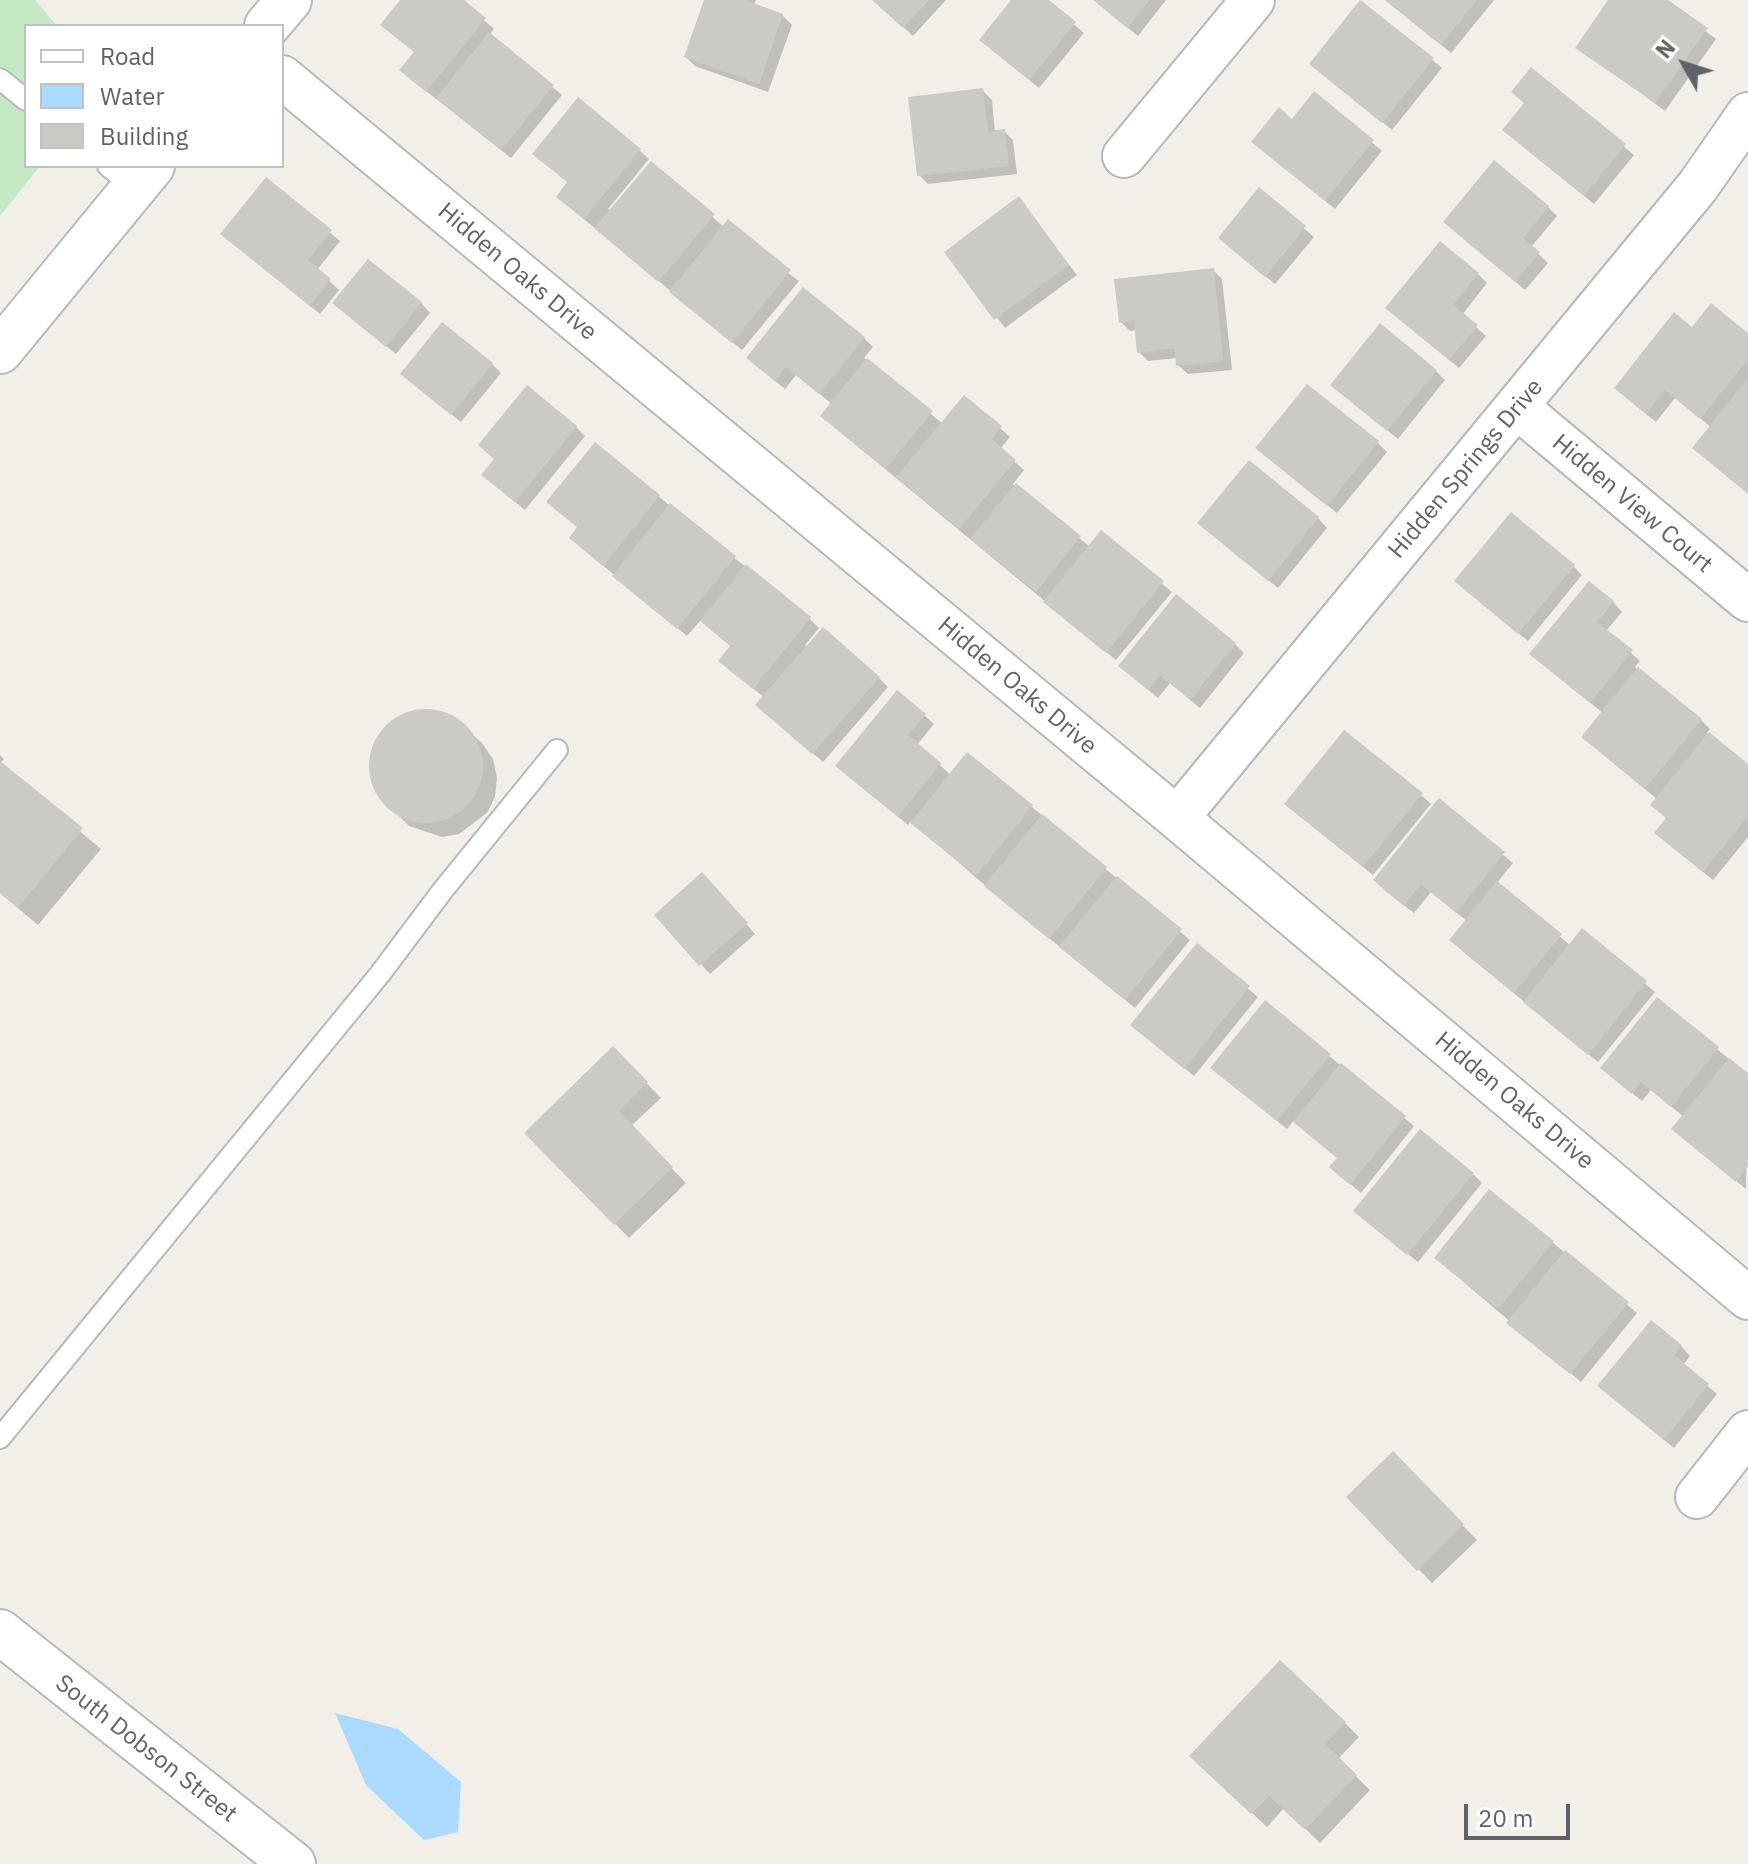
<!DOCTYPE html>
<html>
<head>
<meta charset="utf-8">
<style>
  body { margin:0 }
  #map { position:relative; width:1748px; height:1864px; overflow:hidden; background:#f1efe8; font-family:"IBM Plex Sans",sans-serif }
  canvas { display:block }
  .legend { position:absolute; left:24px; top:24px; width:260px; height:144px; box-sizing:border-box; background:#fff; border:2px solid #bfc1c3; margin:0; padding:10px 14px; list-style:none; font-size:24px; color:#5f6368 }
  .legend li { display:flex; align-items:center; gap:16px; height:40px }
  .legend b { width:40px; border:2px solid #bfc1c3 }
  .north { position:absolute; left:1644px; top:24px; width:80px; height:80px; -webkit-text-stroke:6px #fff; paint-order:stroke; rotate:309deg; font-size:22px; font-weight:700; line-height:32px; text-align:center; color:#5f6368 }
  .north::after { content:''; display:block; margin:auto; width:28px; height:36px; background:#5f6368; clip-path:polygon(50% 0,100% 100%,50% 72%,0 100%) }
  .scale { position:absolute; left:1464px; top:1804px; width:106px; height:36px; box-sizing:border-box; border:4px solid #5f6368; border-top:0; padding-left:10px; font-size:24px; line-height:28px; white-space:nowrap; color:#5f6368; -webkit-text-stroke:6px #fff; paint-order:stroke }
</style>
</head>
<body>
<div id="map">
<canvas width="1748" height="1864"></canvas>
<ul class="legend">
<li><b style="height:10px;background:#fff"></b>Road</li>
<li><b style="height:22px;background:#aadaff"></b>Water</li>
<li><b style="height:22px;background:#cccac5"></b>Building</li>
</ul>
<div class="north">N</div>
<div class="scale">20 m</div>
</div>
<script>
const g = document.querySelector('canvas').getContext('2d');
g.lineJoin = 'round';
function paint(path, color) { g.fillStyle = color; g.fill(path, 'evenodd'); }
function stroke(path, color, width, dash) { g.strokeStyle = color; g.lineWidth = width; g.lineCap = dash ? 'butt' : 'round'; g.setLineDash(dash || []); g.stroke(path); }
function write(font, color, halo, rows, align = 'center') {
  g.font = font + ' "IBM Plex Sans",sans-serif'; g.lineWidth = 6; g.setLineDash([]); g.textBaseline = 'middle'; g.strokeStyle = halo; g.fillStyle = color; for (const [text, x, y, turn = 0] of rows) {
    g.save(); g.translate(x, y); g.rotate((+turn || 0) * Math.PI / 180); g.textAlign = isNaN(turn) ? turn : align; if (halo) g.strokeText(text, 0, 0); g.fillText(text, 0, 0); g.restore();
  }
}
const green = new Path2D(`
  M0 0H35L57 26H26V166H40L0 216Z`);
const water = new Path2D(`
  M335 1713 398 1729 461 1782 458 1832 424 1840 366 1785Z`);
const shadow = new Path2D(`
  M402 0H460L494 29 489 35 562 95 511 158 411 79 415 53Z
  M706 0H756L754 5 782 15 792 25 768 92 695 66 686 57Z
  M874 0H946L913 36Z
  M1014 0H1045L1084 33 1039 88 991 49Z
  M1094 0H1166L1138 36Z
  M1385 0H1494L1451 53Z
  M1612 0H1664L1716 39 1665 111 1578 47Z
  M1362 1 1442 68 1392 130 1312 64Z
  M1531 70 1634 155 1594 204 1514 139 1526 104Z
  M983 91 992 100 995 132 1004 131 1013 140 1017 174 928 184 919 175Z
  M1315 94 1382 151 1335 209 1263 151Z
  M639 150 649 159 608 209 611 212 651 164 724 227 799 281 742 350 568 206Z
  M266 180 340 241 317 270 339 290 320 314 232 243Z
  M1259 190 1314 237 1275 284 1229 247Z
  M1019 199 1077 275 1005 328 947 252Z
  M1548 207 1557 216 1531 247 1548 263 1525 290 1455 231Z
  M1213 270 1222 279 1232 370 1188 374 1178 365 1177 358 1148 361 1139 352 1137 330 1130 331 1121 322Z
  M1478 274 1487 283 1462 315 1486 336 1459 368 1397 317Z
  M421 303 430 313 396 354 344 312Z
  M1693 330 1748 335V493L1711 427 1675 398 1656 422 1625 397Z
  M864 338 873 347 864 358 943 424 965 397 1010 437 1000 449 1024 470 1013 484 1090 547 1101 533 1172 592 1116 660 832 425V404L796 375 785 389 758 367Z
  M492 364 501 373 461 422 412 383Z
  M1436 371 1445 380 1398 439 1342 394Z
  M576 427 585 436 525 510 493 484Z
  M1378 443 1387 452 1337 513 1267 457Z
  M595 445 810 619 819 628 805 645 808 647 879 678 888 687 823 762 767 714 765 698 730 670 732 647 701 620 687 636 581 547 579 528Z
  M1318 518 1327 528 1278 588 1209 532Z
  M1573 566 1582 575 1528 641 1466 590Z
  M1613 602 1622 612 1606 631 1640 661 1635 667 1701 720 1710 729 1707 733 1748 767V837L1713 880 1666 842 1668 819 1657 799 1593 746 1603 713 1541 663Z
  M1235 644 1244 653 1200 708 1170 683 1158 698 1130 675Z
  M433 710 451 716 482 743 493 759 497 778 495 797 487 813 459 834 442 837 409 826 381 798 373 782 374 748 382 732 396 719 414 712Z
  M924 715 934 724 917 745 951 775 1032 807 1190 940 1135 1008 996 895 911 821 908 825 847 775Z
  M0 755 4 759 0 764 101 849 38 925 0 893Z
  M1421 795 1431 804 1373 875 1296 813Z
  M1439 801 1513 863 1497 883 1571 946 1583 931 1655 992 1598 1062 1461 950 1467 921 1431 892 1414 913 1384 890Z
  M711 884 755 934 710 974 656 915Z
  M1197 946 1258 997 1194 1076 1142 1034Z
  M1265 1003 1414 1126 1361 1193 1341 1176 1339 1159 1294 1120 1287 1129 1222 1077Z
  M613 1049 661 1098 631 1126 686 1183 629 1238 527 1133Z
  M1717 1049 1748 1075 1746 1189 1683 1138V1116L1651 1090 1642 1101 1612 1077Z
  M1473 1174 1482 1183 1418 1262 1365 1220Z
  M1552 1242 1637 1313 1581 1382 1446 1267Z
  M1681 1346 1690 1356 1683 1365 1717 1394 1674 1448 1609 1395Z
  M1393 1454 1477 1540 1432 1583 1349 1498Z
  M1345 1723 1359 1737 1338 1759 1370 1790 1320 1843 1284 1808 1267 1827 1206 1770Z`);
const building = new Path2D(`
  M400 0H464L486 18 426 92 399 70 414 52 380 25Z
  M704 0H745L783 14 759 84 684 57Z
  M872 0H929L903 28Z
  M1011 0H1049L1076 22 1029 80 979 40Z
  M1093 0H1150L1127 28Z
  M1360 0 1434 58 1382 123 1309 64Z
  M1385 0H1477L1441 45Z
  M1608 0H1668L1708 28 1655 103 1575 48Z
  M489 32 554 85 501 150 436 98Z
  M1531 67 1626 144 1584 196 1502 130 1524 103 1511 92Z
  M983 88 988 131 1005 129 1009 166 917 176 908 97Z
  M1314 91 1374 140 1325 201 1251 142 1279 107 1292 119Z
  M578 97 641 149 584 219 556 197 567 182 532 154Z
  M1494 160 1549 206 1523 238 1540 252 1515 282 1443 222Z
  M651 161 715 214 658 282 594 228Z
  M266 177 332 230 308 260 331 279 310 306 220 234Z
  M1259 187 1306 226 1265 277 1218 238Z
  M1019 196 1069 265 994 320 944 252Z
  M728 219 791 270 732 343 669 292Z
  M1440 241 1479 273 1453 305 1478 325 1449 360 1385 308Z
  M368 259 422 302 386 347 332 303Z
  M1214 268 1223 361 1176 366 1175 348 1137 353 1134 321 1119 323 1114 279Z
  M803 287 865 337 819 394 786 367 775 381 746 358Z
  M1711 303 1748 333V359L1700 419 1665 390 1646 414 1614 388 1674 312 1692 327Z
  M442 322 493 363 451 415 400 374Z
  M1380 323 1437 370 1387 431 1330 385Z
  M867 358 933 411 885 469 820 416Z
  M1748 378V494L1692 448Z
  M1307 384 1379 441 1327 506 1255 448Z
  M527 385 577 426 515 502 481 475 494 459 478 445Z
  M964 395 1002 426 992 439 1016 460 959 529 896 477Z
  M595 442 660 495 603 566 569 538 577 527 546 502Z
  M1249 460 1319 517 1268 581 1197 523Z
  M1016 483 1081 536 1036 592 970 539Z
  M670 503 736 556 677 629 612 576Z
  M1511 512 1575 565 1518 634 1454 581Z
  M1101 530 1164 581 1106 653 1043 602Z
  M746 564 811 617 753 689 718 661 730 646 700 621Z
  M1589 581 1614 601 1597 622 1633 650 1590 703 1529 654Z
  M1176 594 1236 643 1190 700 1160 675 1148 690 1118 666Z
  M823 627 880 677 812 754 755 705Z
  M1638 667 1702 719 1645 789 1581 737Z
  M897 690 926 714 908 735 941 763 898 817 835 766Z
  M369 766a57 57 0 1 1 114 0a57 57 0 1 1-114 0Z
  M1344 730 1423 793 1363 867 1284 804Z
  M1709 732 1748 764V816L1703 872 1654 833 1666 818 1650 805Z
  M967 752 1033 805 976 876 910 823Z
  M0 761 83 828 18 908 0 893Z
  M1439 798 1505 852 1456 913 1421 884 1404 906 1373 880Z
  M1042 814 1107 867 1049 939 984 886Z
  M702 872 748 923 699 966 654 915Z
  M1117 876 1182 929 1125 1000 1059 947Z
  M1497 881 1562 934 1514 993 1449 940Z
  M1582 928 1647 981 1588 1055 1523 1002Z
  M1197 943 1250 986 1184 1069 1130 1025Z
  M1657 997 1719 1047 1671 1107 1641 1082 1632 1094 1600 1068Z
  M1265 1000 1331 1054 1277 1121 1210 1068Z
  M613 1046 648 1082 619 1111 673 1167 614 1225 524 1133Z
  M1729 1058 1748 1073V1166L1736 1182 1671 1129Z
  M1341 1063 1406 1116 1350 1185 1329 1167 1337 1158 1293 1122Z
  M1420 1129 1474 1173 1407 1255 1353 1211Z
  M1489 1189 1554 1241 1498 1309 1434 1258Z
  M1565 1250 1629 1302 1570 1374 1506 1323Z
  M1651 1320 1682 1345 1674 1355 1709 1384 1664 1440 1597 1386Z
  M1393 1451 1464 1524 1417 1571 1346 1497Z
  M1280 1660 1346 1722 1325 1744 1357 1775 1305 1830 1269 1796 1251 1814 1189 1756Z`);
const service = new Path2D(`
  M0 79 26 100
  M108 166 135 187
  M0 1438 380 974 443 890 557 750`);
const minor = new Path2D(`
  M282 77 1177 818 1748 1298
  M1124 156 1253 0
  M1517 407 1748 600
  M1177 818 1698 186 1748 114
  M1697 1497 1748 1432`);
const tertiary = new Path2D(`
  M0 1632 293 1864`);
const secondary = new Path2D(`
  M267 26 289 0
  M0 351 152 166`);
const streetNames = [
  ["Hidden Oaks Drive",517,272,40],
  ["Hidden Springs Drive",1466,469,-50],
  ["Hidden View Court",1632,504,40],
  ["Hidden Oaks Drive",1017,686,40],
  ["Hidden Oaks Drive",1514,1101,40],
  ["South Dobson Street",146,1749,38]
];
paint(green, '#c5e8c5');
paint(water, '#aadaff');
paint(shadow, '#0003');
paint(building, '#cccac5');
stroke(service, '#b5b8bc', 24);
stroke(minor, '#b5b8bc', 46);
stroke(tertiary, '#b5b8bc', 48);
stroke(secondary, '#b6babf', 48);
stroke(service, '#fff', 20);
stroke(minor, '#fff', 42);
stroke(tertiary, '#fff', 44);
stroke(secondary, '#fff', 44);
write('24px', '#5f6368', '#fff', streetNames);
</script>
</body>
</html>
